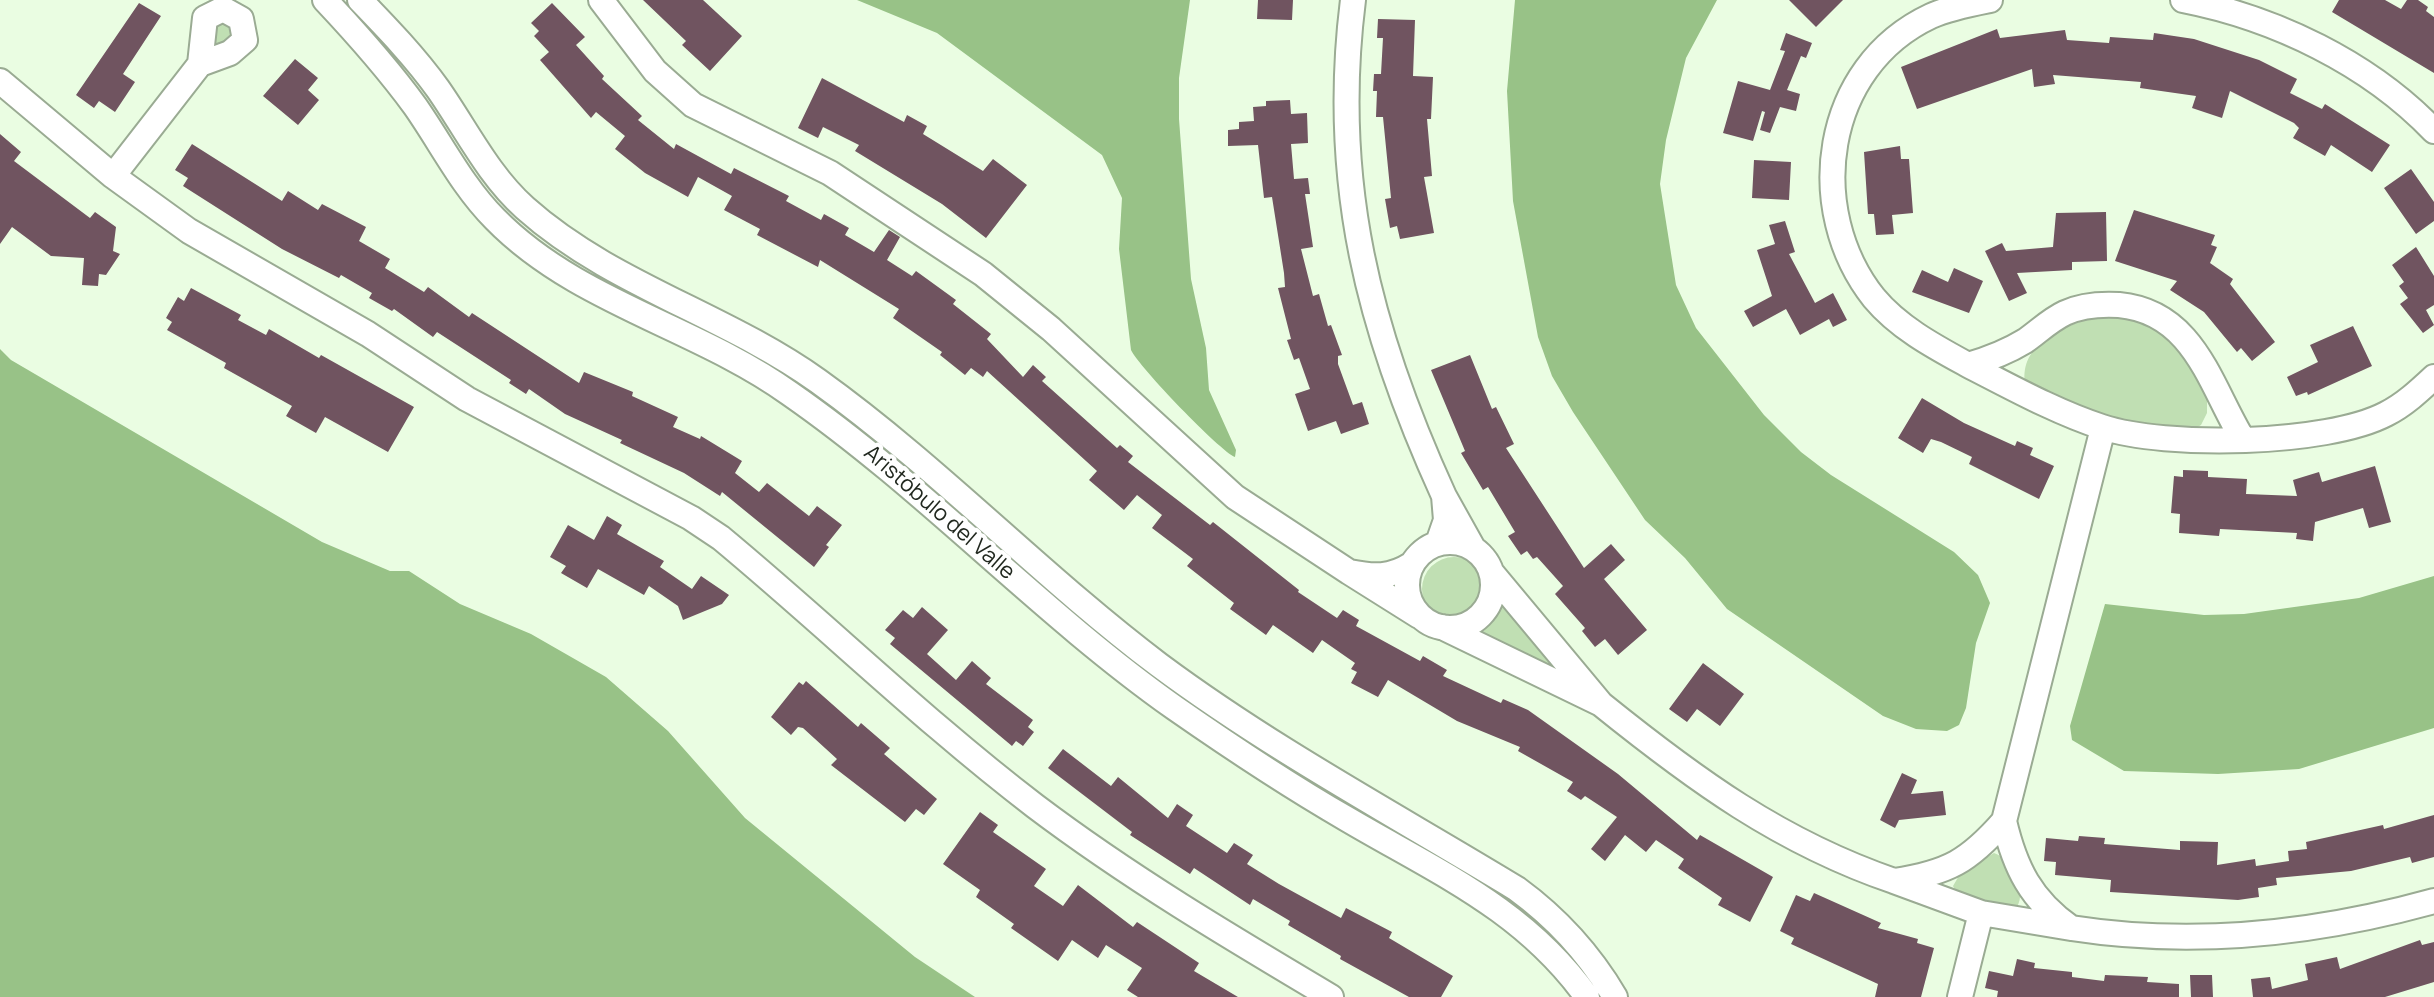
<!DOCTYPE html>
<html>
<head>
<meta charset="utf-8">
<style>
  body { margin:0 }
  canvas { display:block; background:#eafde2 }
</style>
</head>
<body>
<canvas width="2434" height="997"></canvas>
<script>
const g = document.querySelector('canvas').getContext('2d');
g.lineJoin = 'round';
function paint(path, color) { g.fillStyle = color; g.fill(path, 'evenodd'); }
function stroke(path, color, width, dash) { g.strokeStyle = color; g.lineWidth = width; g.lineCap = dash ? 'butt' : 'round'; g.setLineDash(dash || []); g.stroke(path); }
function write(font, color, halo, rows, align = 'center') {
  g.font = font + ' Manrope,sans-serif'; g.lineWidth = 8; g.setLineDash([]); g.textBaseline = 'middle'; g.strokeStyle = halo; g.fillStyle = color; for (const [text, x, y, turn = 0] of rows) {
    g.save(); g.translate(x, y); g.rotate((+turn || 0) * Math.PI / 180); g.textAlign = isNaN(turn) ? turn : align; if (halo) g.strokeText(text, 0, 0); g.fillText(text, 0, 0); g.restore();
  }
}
const green = new Path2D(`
  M222 18 240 33 218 47 214 44 210 26Z
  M2091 317 2135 319 2172 336 2207 394V413L2201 425 2189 432 2162 431 2074 411 2025 383C2020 344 2060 330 2091 317Z
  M1422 589a32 32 0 1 1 64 0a32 32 0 1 1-64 0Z
  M1502 602 1570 678 1473 633 1490 623Z
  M1994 853C2013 859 2027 891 2017 907L2009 910 1958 896 1953 886 1960 874Z`);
const water = new Path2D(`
  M857 0H1190L1179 78V119L1191 279 1206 348 1209 390 1236 450 1235 457C1220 451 1139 367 1131 350L1119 249 1122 198 1102 155 937 33Z
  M1515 0H1717L1686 58 1666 140 1660 184 1676 285 1696 328 1764 415 1801 452 1831 475 1954 552 1978 575 1990 603 1976 643 1966 708 1959 725 1947 731 1916 729 1883 716 1727 609 1685 558 1645 520 1573 412 1552 376 1538 337 1513 201 1507 91Z
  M0 349 11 360 322 542 390 571H409L460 604 531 634 606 677 668 731 745 818 915 957 975 997H0Z
  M2434 576V728L2299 769 2218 774 2124 771 2072 740 2070 726 2105 604 2204 615 2244 614 2359 598Z`);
const building = new Path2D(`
  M643 0H703L742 36 710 71 682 45 686 41Z
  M1258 0H1293L1292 20 1257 19Z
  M1789 0H1843L1816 27Z
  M2339 0H2385L2401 9 2407 0H2418L2428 7 2426 11 2434 17V73L2332 12Z
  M139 3 161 16 123 74 135 82 115 112 99 101 94 108 76 95Z
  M552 3 585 37 576 45 604 76 602 79 642 116 638 120 674 149 676 144 731 174 734 168 789 196 786 201 821 220 824 214 849 228 845 235 874 252 889 230 900 237 887 260 912 276 916 271 956 300 953 304 991 334 987 339 1023 377 1033 365 1046 377 1042 381 1117 448 1120 445 1133 456 1128 462 1210 525 1213 522 1299 590 1298 592 1337 618 1343 610 1359 620 1356 626 1420 661 1423 656 1447 670 1443 676 1501 703 1503 699 1528 710 1618 774 1697 840 1700 835 1773 877 1750 922 1718 905 1722 898 1678 868 1684 859 1656 840 1646 852 1625 835 1605 861 1591 849 1617 817 1585 796 1581 800 1567 791 1573 782 1518 751 1520 747 1457 721 1388 680 1378 697 1351 683 1357 672 1351 669 1355 663 1322 640 1313 653 1273 625 1266 635 1230 609 1234 603 1187 566 1193 559 1152 528 1162 515 1137 495 1124 510 1089 480 1097 471 987 371 983 377 971 368 965 375 940 355 942 352 893 318 899 309 820 260 818 267 757 235 760 229 724 210 732 196 698 177 688 197 645 173 615 149 625 136 596 112 591 118 540 60 549 52 534 36 539 31 531 23Z
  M1378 19 1415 20 1413 76 1433 77 1431 119H1427L1432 176 1424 177 1434 233 1400 239 1397 226 1390 228 1385 199 1391 198 1383 117H1376L1377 91H1373L1374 74H1381L1383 38H1377Z
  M1997 29 2000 38 2065 30 2067 40 2109 43 2110 37 2153 40 2154 33 2194 39 2259 60 2297 79 2290 93 2322 109 2325 104 2390 145 2372 172 2331 145 2325 156 2293 138 2299 128 2294 123 2230 91 2222 118 2192 108 2196 96 2140 88 2141 82 2053 75 2055 84 2034 87 2032 69 1917 109 1901 67Z
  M1786 33 1812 43 1806 58 1801 56 1787 90 1800 94 1796 111 1780 107 1770 133 1760 130 1765 112 1762 111 1753 141 1723 133 1738 81 1770 90 1785 51 1780 50Z
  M295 59 318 78 308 90 319 100 298 125 263 96Z
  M822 78 904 122 907 115 927 126 923 134 983 171 993 159 1027 185 986 238 942 204 855 151 859 145 823 127 818 138 798 128Z
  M1290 100 1291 114 1307 113 1308 143 1291 144 1294 179 1308 178 1310 194H1305L1313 247 1301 249 1313 296 1319 294 1328 326 1331 325 1342 355 1338 356V364L1353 405 1362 402 1369 424 1341 434 1336 421 1308 431 1295 394 1310 389 1299 358 1294 360 1287 340 1291 339 1278 288 1285 287 1284 273 1272 197 1264 198 1258 145 1228 146V130L1239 129V122L1254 121 1253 107 1266 106V101Z
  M0 134 21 152 14 161 90 218 95 212 116 227 113 251 120 254 106 275 99 274 98 286 82 285 84 258 51 256 12 227 0 244Z
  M192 144 282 201 288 191 318 210 322 204 366 227 359 241 390 259 385 268 424 292 428 287 469 317 472 313 579 383 584 372 633 392 632 396 678 417 673 427 700 439 701 436 742 461 735 473 759 492 767 483 809 516 817 506 842 525 826 545 829 547 814 567 722 492 720 496 684 473 620 443 622 440 565 414 529 389 526 394 509 383 511 380 437 332 433 337 394 309 392 311 369 298 372 293 341 275 339 278 282 249 183 186 188 178 175 170Z
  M1900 146 1901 159H1909L1913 213 1892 215 1894 234 1876 235 1874 214H1868L1864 152Z
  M1754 160 1791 162 1789 200 1752 198Z
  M2411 169 2434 202V221L2416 234 2384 188Z
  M2134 210 2215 235 2211 245 2217 247 2210 263 2233 279 2230 284 2275 342 2252 361 2241 348 2237 352 2204 312 2170 290 2177 281 2115 261Z
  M2106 212 2107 261 2072 262V270L2017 273 2027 293 2009 301 1985 251 2002 243 2006 251 2053 247 2056 213Z
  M1785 221 1795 252 1789 254 1815 303 1833 293 1847 320 1833 327 1829 319 1800 335 1786 309 1753 327 1744 311 1772 296 1757 250 1775 244 1769 225Z
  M2416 247 2434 276V305L2426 310 2434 325 2423 333 2400 304 2408 298 2399 286 2404 282 2392 265Z
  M1954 268 1983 281 1969 313 1912 292 1922 270 1948 282Z
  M191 288 241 315 238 320 266 335 269 329 319 358 321 355 414 407 388 452 325 417 316 433 286 416 292 406 224 368 226 363 167 330 172 322 166 318 178 297 184 301Z
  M2353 326 2372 366 2308 395 2307 392 2296 396 2287 377 2318 362 2310 345Z
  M1470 355 1492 409 1496 407 1514 444 1506 448 1584 568 1611 544 1625 560 1604 579 1647 630 1618 655 1605 639 1595 647 1582 631 1585 628 1555 594 1563 586 1537 557 1533 559 1527 551 1521 555 1508 536 1515 532 1488 487 1483 490 1461 453 1465 451 1431 370Z
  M1922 398 1964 423 2015 446 2017 441 2033 448 2030 455 2054 466 2039 499 1969 464 1972 457 1941 442 1931 439 1923 453 1898 438Z
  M2375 466 2391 522 2369 528 2363 508 2315 522 2313 541 2296 539 2297 533 2220 529 2219 536 2179 533 2180 514 2171 513 2174 476 2183 477V470L2208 471V477L2247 479 2246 494 2297 496 2293 480 2319 472 2322 482Z
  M607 516 622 525 617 534 664 561 660 567 692 589 701 576 729 595 722 604 683 620 678 606 649 586 644 595 598 569 587 588 561 573 566 566 550 557 568 525 594 540Z
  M922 607 948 630 927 654 956 680 972 661 991 678 986 684 1033 720 1028 727 1034 732 1023 746 1016 741 1012 746 890 644 895 638 885 630 903 610 913 618Z
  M1703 663 1744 694 1720 726 1697 709 1687 722 1669 709Z
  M806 681 858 727 861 723 890 748 884 754 937 799 924 815 916 809 905 822 831 765 837 759 803 728 798 727 791 735 771 717 799 682 803 685Z
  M1063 749 1111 786 1118 777 1168 818 1177 804 1193 815 1186 826 1227 853 1234 843 1253 855 1247 864 1279 884 1341 918 1346 908 1392 932 1389 938 1453 976 1441 997H1409L1340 959 1341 956 1288 925 1290 921 1253 899 1250 905 1194 868 1190 874 1130 835 1132 832 1048 768Z
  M1902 773 1917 780 1911 794 1943 791 1946 815 1899 820 1895 828 1880 820Z
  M980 812 998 825 993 832 1046 869 1034 886 1063 906 1078 885 1133 927 1137 922 1199 963 1194 971 1238 997H1138L1127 990 1142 968 1106 945 1098 958 1072 940 1058 961 1011 928 1014 924 976 897 980 890 943 864Z
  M2434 815V857L2412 863 2410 857 2351 871 2276 878 2277 885 2258 888 2259 897 2238 900 2110 892 2111 880 2055 875 2056 862 2044 861 2046 838 2078 841 2079 836 2105 838 2104 844 2180 850V841L2218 842 2217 865 2255 859 2256 866 2289 861 2288 851 2307 849 2306 842 2383 825 2384 829Z
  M1814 893 1881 923 1878 928 1918 939 1917 943 1934 948 1921 997H1875L1878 984 1791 944 1794 938 1780 931 1796 895 1810 901Z
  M2420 940 2422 945 2434 942V982L2385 997H2253L2251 979 2270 977 2272 989 2308 980 2305 964 2337 957 2340 969Z
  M2017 959 2035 963 2034 968 2072 972V977L2104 981 2105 975 2148 977 2147 982 2179 984V997H1997L1998 991 1985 988 1989 971 2013 976Z
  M2190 975H2212L2213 997H2191Z`);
const minor = new Path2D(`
  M325 0C357 34 388 69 415 106 441 143 462 186 495 219 576 302 697 327 789 393 926 488 1039 612 1175 708 1231 747 1288 785 1347 819 1437 872 1524 909 1587 997
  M360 0C388 29 415 57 438 89 466 129 488 175 525 208 610 284 726 315 818 381 938 467 1041 576 1159 665 1272 749 1397 816 1517 889 1558 919 1589 953 1615 997
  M601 0 655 71 693 105 830 173 983 274 1051 329 1235 497 1349 572
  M1353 0C1330 182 1369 332 1444 496
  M1990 0C1970 4 1949 8 1931 16 1822 67 1804 210 1874 298 1899 328 1935 347 1968 365 1989 359 2007 352 2025 341 2038 332 2050 320 2065 313 2082 305 2101 304 2119 305 2194 312 2210 385 2242 438
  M2183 0C2275 18 2369 63 2434 131
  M223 9 241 19 245 40 230 53 200 64 205 18Z
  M0 81 113 176 189 231 368 334 467 399 691 518 721 538C827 626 925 722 1035 806 1129 877 1230 937 1331 997
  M113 176 200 64
  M1968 365C2011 387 2056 412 2102 427 2165 448 2327 445 2386 414 2404 405 2419 391 2434 377
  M1407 585a43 43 0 1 1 86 0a43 43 0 1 1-86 0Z
  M1438 543 1446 520 1444 496 1473 548
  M1412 564C1390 578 1374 577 1349 572L1419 616
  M1442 627 1601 704 1491 572
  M1601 704C1694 779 1780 842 1894 881
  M2004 821C1969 861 1948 873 1894 881L1981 913 2071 928C2031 900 2015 868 2004 821L2103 428
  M2071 928C2193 947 2315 934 2434 901
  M1960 997 1981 913`);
const streetNames = [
  ["Aristóbulo del Valle",939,513,41]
];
paint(green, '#c0dfb3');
paint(water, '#98c287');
paint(building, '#705460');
stroke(minor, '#9aab93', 28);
stroke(minor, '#fff', 24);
write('22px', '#21281f', '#fff', streetNames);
</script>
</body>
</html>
